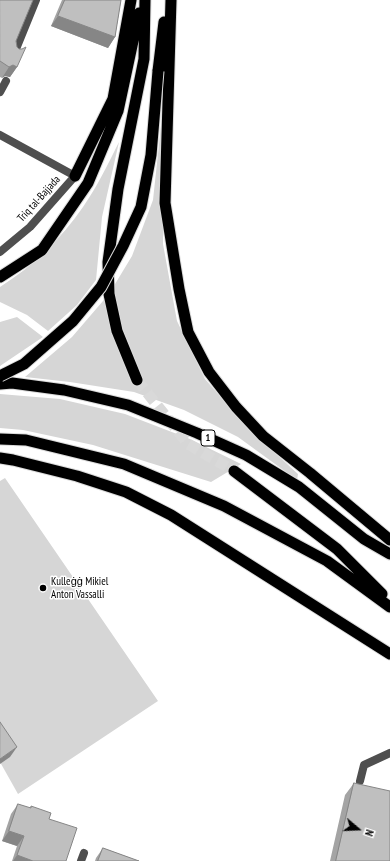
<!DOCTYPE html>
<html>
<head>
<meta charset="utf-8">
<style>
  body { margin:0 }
  #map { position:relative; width:390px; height:861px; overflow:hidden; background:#fff; font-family:"PT Sans Narrow",sans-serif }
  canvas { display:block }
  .north { position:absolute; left:338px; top:809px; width:40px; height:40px; -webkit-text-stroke:3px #fff; paint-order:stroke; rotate:109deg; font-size:11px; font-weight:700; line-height:16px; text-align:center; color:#000 }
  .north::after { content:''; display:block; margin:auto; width:14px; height:18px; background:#000; clip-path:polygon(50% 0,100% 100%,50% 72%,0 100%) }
</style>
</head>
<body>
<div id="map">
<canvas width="390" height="861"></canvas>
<div class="north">N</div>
</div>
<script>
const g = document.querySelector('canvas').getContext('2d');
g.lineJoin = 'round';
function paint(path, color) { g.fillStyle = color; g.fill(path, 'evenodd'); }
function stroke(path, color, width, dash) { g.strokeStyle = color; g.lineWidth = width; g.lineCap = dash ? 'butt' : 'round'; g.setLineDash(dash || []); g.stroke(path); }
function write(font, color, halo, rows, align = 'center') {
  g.font = font + ' "PT Sans Narrow",sans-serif'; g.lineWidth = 3; g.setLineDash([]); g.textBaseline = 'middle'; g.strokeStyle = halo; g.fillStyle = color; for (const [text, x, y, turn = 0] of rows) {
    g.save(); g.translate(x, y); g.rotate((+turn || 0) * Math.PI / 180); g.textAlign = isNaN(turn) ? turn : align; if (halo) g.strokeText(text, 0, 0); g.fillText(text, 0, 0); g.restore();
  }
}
const green = new Path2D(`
  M164 98 163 244 177 321 205 379 247 427 298 474 297 480 238 437 184 410 134 392 70 382 25 377 72 337 109 294 132 256 153 200Z
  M119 142 102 217 96 280 77 305 48 331 27 315 0 302V287C33 266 61 239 83 207 97 187 108 164 119 142Z
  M17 317 43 337 0 366V322Z
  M0 394 60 399 125 414 190 439 241 464 211 482 93 445 23 430 0 428Z
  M5 478 158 701 18 794 0 762V481Z`);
const trunkTunnel = new Path2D(`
  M137 380 188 444 234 471`);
const service = new Path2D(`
  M14 54 36 0
  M0 92 6 81
  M360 781 364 765 390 753
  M81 861 84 853`);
const minor = new Path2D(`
  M0 135 75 176 30 227 0 252`);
const trunk = new Path2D(`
  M171 0 165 203 179 289 188 332 209 372 236 407 263 436 310 473 390 540
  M158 71 164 22
  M75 176 113 99 131 0
  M0 277 42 250 88 183 118 111 139 13
  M137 380 117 331 109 294 108 262 118 189 144 59 145 0
  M0 384 12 383 64 390 128 405 197 433 246 455 299 487 364 539 390 554
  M0 439 26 440 124 464 224 506 327 561 390 607
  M0 458 13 460 77 476 126 492 171 515 390 654
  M234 471 337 549 382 594`);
const trunkBridge = new Path2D(`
  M0 376 24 364 73 321 101 287 123 246 141 207 151 155 158 71`);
const wall = new Path2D(`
  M0 0 16 41 17 67 10 77 5 76 2 78 0 77Z
  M62 0H121L115 37 108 48 51 26Z
  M354 783 390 861H330L345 795Z
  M18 804 30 808 31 806 49 819 66 861H12L17 846 2 841 11 814Z
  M103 848 139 861H95L96 858Z`);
const shadedWall = new Path2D(`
  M58 16 115 37 108 48 51 26Z
  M13 65 17 67 10 77 5 76 2 78 9 67Z
  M17 747 10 757 0 764V759Z
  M9 831 24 836 17 846 2 841Z
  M17 855 33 861H13Z`);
const building = new Path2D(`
  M0 0H33L16 41 17 47 19 49H22L26 47 17 67 13 65 9 67 0 61Z
  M65 0H121L115 37 58 16Z
  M0 722 17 747 0 759Z
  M354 783 390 791V861H336Z
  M18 804 31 808V806L51 813 49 819 77 828 66 861H33L17 855 24 836 9 831Z
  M103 848 139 861H98Z`);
const markers = [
  [43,588,4,"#000"]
];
const shields = [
  [208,438,14]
];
const shieldNames = [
  ["1",208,438]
];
const streetNames = [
  ["Triq tal-Bajjada",39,199,-48]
];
const poiNames = [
  ["Kulleġġ Mikiel",51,582],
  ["Anton Vassalli",51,595]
];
paint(green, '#d6d6d6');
stroke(trunkTunnel, '#d9d9d9', 11, [11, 5.5]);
stroke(trunk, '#dbdbdb', 13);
stroke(service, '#4f4f4f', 8);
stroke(minor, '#4f4f4f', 8);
stroke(trunk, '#000', 11);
stroke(trunkBridge, '#dbdbdb', 13, []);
stroke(trunkBridge, '#000', 11);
paint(wall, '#a4a4a4');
paint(shadedWall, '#868686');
paint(building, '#bfbfbf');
stroke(building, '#868686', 1);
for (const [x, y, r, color] of markers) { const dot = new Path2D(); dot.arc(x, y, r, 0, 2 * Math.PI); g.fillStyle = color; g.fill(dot); stroke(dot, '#fff', 1.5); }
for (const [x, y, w] of shields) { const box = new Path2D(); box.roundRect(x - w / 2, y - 8, w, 16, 3); g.fillStyle = '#fff'; g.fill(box); stroke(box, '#000', 1); }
write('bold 10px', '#000', null, shieldNames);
write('11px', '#000', '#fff', streetNames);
write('11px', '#000', '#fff', poiNames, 'left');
</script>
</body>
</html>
